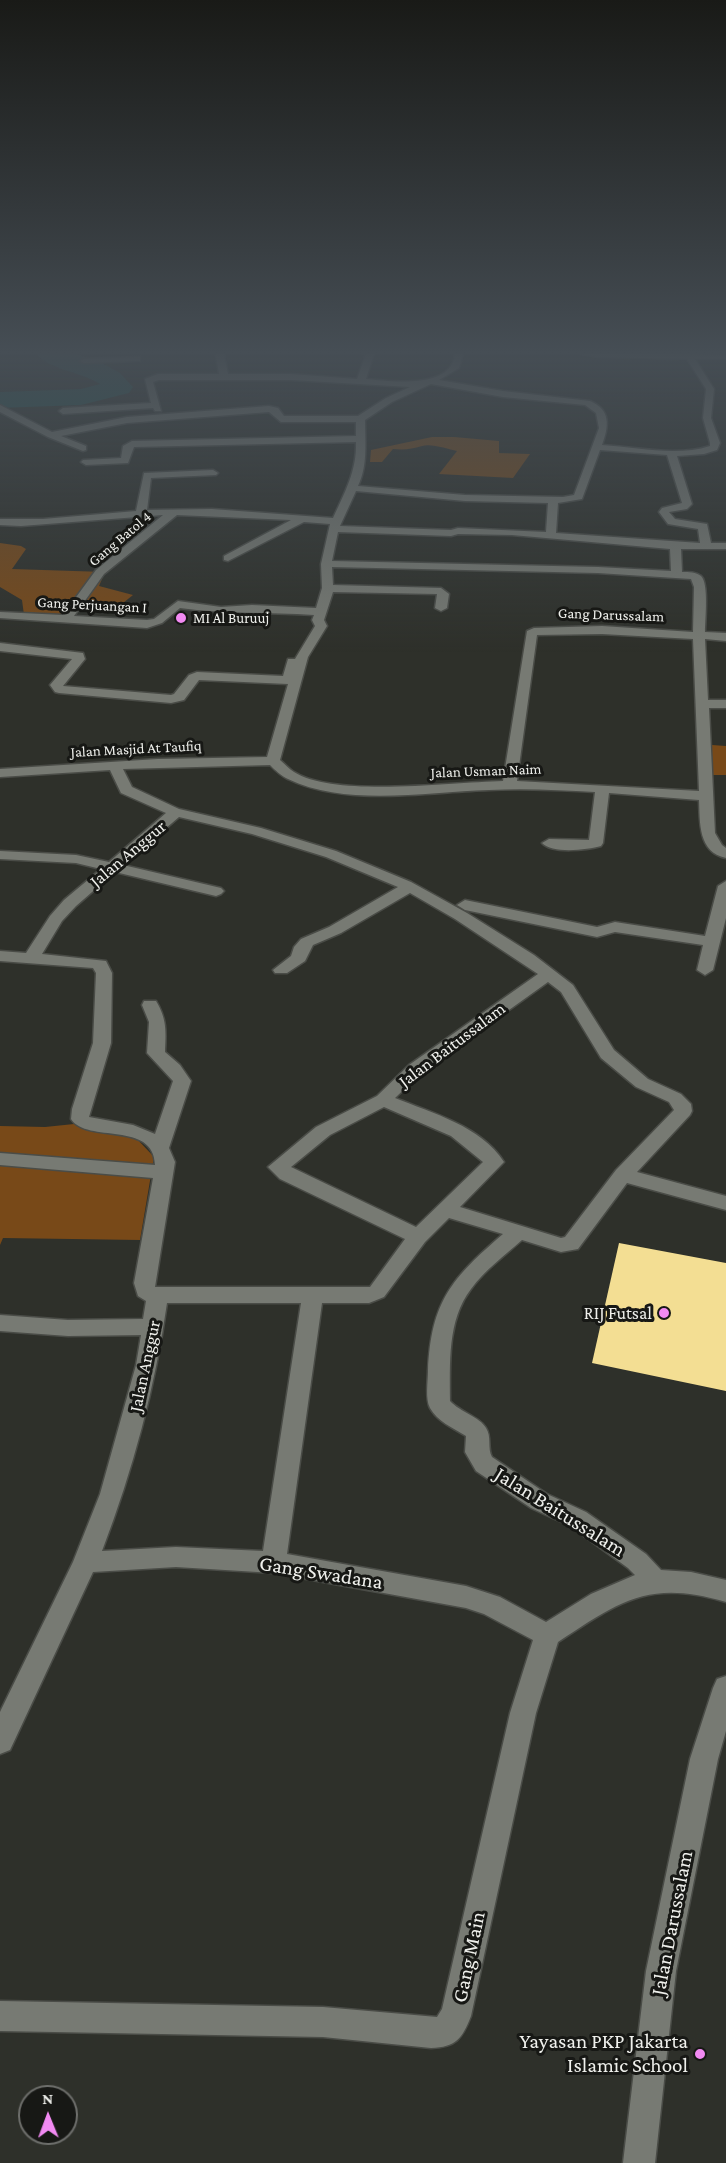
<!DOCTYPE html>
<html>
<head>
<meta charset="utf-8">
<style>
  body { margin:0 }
  #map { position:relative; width:726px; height:2163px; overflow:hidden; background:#2e302a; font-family:"Crimson Pro",serif }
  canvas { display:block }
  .north { position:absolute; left:18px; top:2085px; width:60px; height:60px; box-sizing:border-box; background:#171815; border:2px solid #6d6e6b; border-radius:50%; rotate:359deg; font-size:16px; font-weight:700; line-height:24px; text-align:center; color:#eff0ec }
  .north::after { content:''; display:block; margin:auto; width:21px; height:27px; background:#f28af2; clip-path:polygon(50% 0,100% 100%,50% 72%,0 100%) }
</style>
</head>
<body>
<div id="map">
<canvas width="726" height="2163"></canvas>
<div class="north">N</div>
</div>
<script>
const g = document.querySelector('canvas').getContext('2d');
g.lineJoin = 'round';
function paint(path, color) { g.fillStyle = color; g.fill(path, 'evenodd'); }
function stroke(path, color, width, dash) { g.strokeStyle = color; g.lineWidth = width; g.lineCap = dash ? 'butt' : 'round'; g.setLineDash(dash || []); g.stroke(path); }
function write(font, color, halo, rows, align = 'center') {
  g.font = font + ' "Crimson Pro",serif'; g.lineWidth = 6; g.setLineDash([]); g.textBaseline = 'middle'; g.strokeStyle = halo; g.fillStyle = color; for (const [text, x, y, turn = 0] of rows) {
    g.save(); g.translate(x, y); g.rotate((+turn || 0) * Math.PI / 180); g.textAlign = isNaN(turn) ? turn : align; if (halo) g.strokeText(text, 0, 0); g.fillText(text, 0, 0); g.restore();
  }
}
const green = new Path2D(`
  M432 437H454L499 441V453L530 454 513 478 439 474 457 451C448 449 431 443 422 446 412 449 405 450 393 449L382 462H370L371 450Z
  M0 543 21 546 26 549 12 569 105 572 99 586 133 595 123 603 87 600 70 617 24 615 22 600 0 587Z
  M712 745 726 746V775H710Z
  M74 1124 121 1133 138 1140 154 1157 140 1240 3 1238 0 1245V1126L45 1127Z`);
const river = new Path2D(`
  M33 350H64L102 363 120 373 133 387 129 393 81 405 0 408V392L81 389 100 384C80 371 46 370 33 350Z`);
const building = new Path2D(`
  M619 1243 726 1263V1391L592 1363Z`);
const minor = new Path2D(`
  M215 350H223L228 374H291L357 379 366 354 345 350H375L366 379C388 381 439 388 452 364 454 361 455 354 456 350H464L459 368 439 380 503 391 590 401C611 410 609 426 602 445 637 447 676 457 710 446V443L703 418 706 389 687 359 597 357 578 353 484 352 480 350H587L597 353 726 355V359H695L714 389 711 418 720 443 717 450 704 454 677 456 692 504 687 509 669 512 675 519 707 524 711 543H726V549H681L682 572C689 572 696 572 701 576 709 583 705 620 705 632L726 633V641L705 639 708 700H726V708H709L715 833 722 845 726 848V858C698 852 700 823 699 800L609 793 603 843 601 846C587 850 552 854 542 843L549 839 589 840 595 792C560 790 524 788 489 790 426 792 346 807 288 779 281 776 275 770 270 765L123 769 132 787 179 809 261 828 336 851 411 882 467 913 534 955 573 985 614 1050 648 1079 681 1094 691 1104 692 1111 690 1115 637 1172 726 1196V1210L627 1183 578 1249 561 1252 522 1240C504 1256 485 1270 471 1289 447 1320 450 1364 450 1401 460 1412 480 1417 486 1428 492 1437 487 1448 492 1457L547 1494 586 1512 646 1554 661 1570 691 1572 726 1580V1602C649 1579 620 1601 558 1642L536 1713 471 2016C462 2039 456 2047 431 2048L323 2037 0 2031V2001L323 2007 437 2017 442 2009 510 1713 533 1640 484 1614 466 1608 274 1573 176 1567 93 1572 10 1750 0 1754V1712L73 1562 100 1494 136 1365 141 1335 68 1336 0 1331V1315L68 1320 143 1319 146 1301 138 1296 134 1283 153 1178 0 1165V1153L155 1165C154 1120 87 1144 71 1119L72 1109 93 1043 96 973 93 968 0 961V951L26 953 50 916 64 900 101 869 76 863 0 859V851L76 855 109 862 166 813 121 793 110 770 0 777V769L158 759 267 757 288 684 199 680 184 700 171 703 59 693 55 692 50 685 72 659 0 651V643L83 653 85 659 63 686 171 695 174 694 189 675 197 672 283 676 288 659H295L315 626 312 620 314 615C269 612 225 614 180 608L162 623 147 628 0 618V612L63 615 96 570 163 515 21 526 0 525V519H43L136 511 144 473 213 470 218 473 216 475 151 478 147 510 212 509 333 518C345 492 357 470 356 442L134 447 128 463 86 465 81 462 83 460 121 458 123 446 132 441 356 436V422H281L269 412 127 423 61 436 86 446V450L83 451 48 437 0 412V405L52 432 127 417 269 406 278 408 284 416H358L386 398 410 387 291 380H159L153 382 161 411H155L153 408 63 414 59 411 63 408 151 403 145 379 158 374H219ZM431 384 503 397 585 405 596 413 599 428 574 495 563 497 465 495 358 486C368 465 365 442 365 420L392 402ZM600 450 667 455 682 503 662 508 659 512 668 524 698 529 700 543 556 533 558 503 582 499ZM356 491 465 501 548 503 546 532 458 528 451 530 340 526ZM177 515 291 520 224 556V560L228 561 304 522 330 524 321 564 322 588 316 608 252 605 221 607 178 601 154 619 147 620 74 616 104 574ZM338 532 451 536 458 534 512 535 670 549 671 571 598 567 332 561ZM332 567 598 573 691 579 694 587 693 632 602 626 534 628 527 631 503 781C453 782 335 798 294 772 289 769 285 764 280 760L308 657 327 626 324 620 333 592 437 594 435 608 441 611 447 608 449 594 441 588 333 585ZM602 634 693 639 699 791 517 781 537 635ZM179 817 252 834 326 857 398 887 329 927 301 939 294 947 291 956 273 970 275 973H287L305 961 313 945 341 933 410 893 455 919 538 974 409 1065 377 1096 316 1127 268 1167 280 1179 405 1239 370 1287H155L175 1162 169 1148 191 1081 180 1065 165 1052C166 1032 167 1019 156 1001H144L142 1005 149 1022 147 1053 173 1081 155 1134 133 1125 89 1117 111 1043 112 973 106 961 42 954 62 921 76 906 115 872 216 896 221 894 224 891 221 888 123 865ZM548 982 561 992 601 1058 636 1087 669 1102 674 1110 616 1170 565 1237 561 1238 460 1207 504 1162C481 1126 432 1113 395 1098L421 1073ZM384 1107 451 1136 483 1162 416 1227 291 1167 330 1135ZM449 1218 503 1234C452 1278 431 1301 428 1371 428 1381 425 1399 430 1408 437 1421 453 1428 466 1436L465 1452 476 1471 531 1508 570 1526 628 1568 635 1575 591 1594 546 1622 500 1597 466 1586 287 1554 322 1303H369L384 1297 425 1242ZM167 1303H301L263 1551 176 1547 102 1551C133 1470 155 1388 167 1303Z
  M140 357V361H137L84 363 80 361 84 359Z
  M726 881V918L713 970 705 975 697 970 703 945 615 932 597 937 465 910 457 905 465 900 597 927 615 922 705 936 718 886Z
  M726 1676V1731L718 1759 676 1971 655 2163H623L646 1971 690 1759 713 1688 717 1679Z`);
const markers = [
  [181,618,6,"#f28af2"],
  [664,1313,6,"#f28af2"],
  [700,2054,6,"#f28af2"]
];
const farStreetnames = [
  ["Gang Batol 4",120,539,-40],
  ["Gang Perjuangan I",92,605,3],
  ["Gang Darussalam",611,615,2],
  ["Jalan Masjid At Taufiq",136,749,-3],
  ["Jalan Usman Naim",486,771,-2]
];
const farPoinames = [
  ["MI Al Buruuj",193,618]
];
const streetNames = [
  ["Jalan Anggur",128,854,-40],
  ["Jalan Baitussalam",452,1045,-37],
  ["Jalan Anggur",145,1366,-78]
];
const poiNames = [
  ["RIJ Futsal",652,1313]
];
const nearStreetnames = [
  ["Jalan Baitussalam",560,1512,32],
  ["Gang Swadana",321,1573,9],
  ["Jalan Darussalam",672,1923,-79],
  ["Gang Main",469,1957,-78]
];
const nearPoinames = [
  ["Yayasan PKP Jakarta",688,2042],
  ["Islamic School",688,2066]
];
paint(green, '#784918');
paint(river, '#1d5451');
paint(building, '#f3de93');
stroke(minor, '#4a4c47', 3);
paint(minor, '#777a73');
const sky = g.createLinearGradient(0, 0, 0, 653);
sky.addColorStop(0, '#191a17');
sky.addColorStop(0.54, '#464e55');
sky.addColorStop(1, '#464e5500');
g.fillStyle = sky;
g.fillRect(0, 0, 726, 653);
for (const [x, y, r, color] of markers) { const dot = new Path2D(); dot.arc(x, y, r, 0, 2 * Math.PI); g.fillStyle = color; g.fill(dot); stroke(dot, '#171815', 2); }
write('15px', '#eff0ec', '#171815', farStreetnames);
write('15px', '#eff0ec', '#171815', farPoinames, 'left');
write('18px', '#eff0ec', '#171815', streetNames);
write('18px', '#eff0ec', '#171815', poiNames, 'right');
write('21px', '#eff0ec', '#171815', nearStreetnames);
write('21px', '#eff0ec', '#171815', nearPoinames, 'right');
</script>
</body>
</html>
